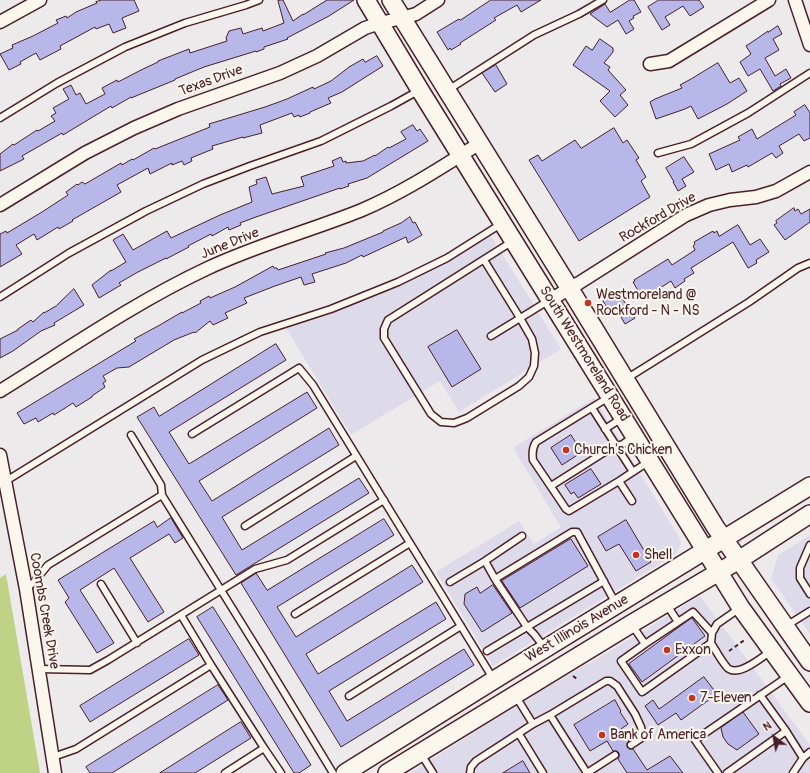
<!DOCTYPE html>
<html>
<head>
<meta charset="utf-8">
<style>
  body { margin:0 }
  #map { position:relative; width:810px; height:773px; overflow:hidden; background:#edeaeb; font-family:Pangolin,sans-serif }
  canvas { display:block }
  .north { position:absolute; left:754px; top:717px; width:40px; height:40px; -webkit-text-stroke:3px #fbf7ec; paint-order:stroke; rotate:328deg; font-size:11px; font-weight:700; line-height:16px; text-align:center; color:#4a1f2b }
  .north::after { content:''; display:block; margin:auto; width:14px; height:18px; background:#4a1f2b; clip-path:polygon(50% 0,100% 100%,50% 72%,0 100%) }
</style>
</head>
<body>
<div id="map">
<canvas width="810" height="773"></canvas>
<div class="north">N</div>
</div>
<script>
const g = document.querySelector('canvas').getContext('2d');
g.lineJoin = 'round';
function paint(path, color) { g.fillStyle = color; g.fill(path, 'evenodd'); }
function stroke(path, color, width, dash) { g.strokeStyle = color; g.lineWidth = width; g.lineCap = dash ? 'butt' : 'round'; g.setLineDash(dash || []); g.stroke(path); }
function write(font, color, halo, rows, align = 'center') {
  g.font = font + ' Pangolin,sans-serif'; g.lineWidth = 4; g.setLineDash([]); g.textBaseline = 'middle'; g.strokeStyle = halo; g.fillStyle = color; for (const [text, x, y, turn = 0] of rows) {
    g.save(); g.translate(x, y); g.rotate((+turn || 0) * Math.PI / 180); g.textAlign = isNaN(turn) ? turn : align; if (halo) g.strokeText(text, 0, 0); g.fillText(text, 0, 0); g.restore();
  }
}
const built = new Path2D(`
  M491 236 561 349 459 412 440 381 351 435 286 328 355 304 413 279 459 255Z
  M594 398 680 539 681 544 676 554 493 666 436 572 519 521 534 544 561 527 513 448Z
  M810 535V634L771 579 778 555Z
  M700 596 810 745V773H410L537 693 605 654Z`);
const green = new Path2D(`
  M6 574 40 773H0V578Z`);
const building = new Path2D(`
  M102 0H134L139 11 122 18 126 28 113 33 109 24 96 29 95 27 60 46 61 49 40 60 36 53 20 62 21 64 9 70 0 54 13 48 12 45 33 36 58 23 56 20 66 16 67 18 76 12 97 3 96 2Z
  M281 0H283L293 21 303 14V15L327 0H354L329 16 287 38 288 39 264 47V49L256 52V51L204 67 175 79V80L131 98V97L112 108 111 106 63 135 62 133 22 156 24 159 0 171V154L13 144 14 145 37 130 38 131 55 121 51 116 56 113 53 108 69 99 63 89 71 85 76 95 80 93 86 104 105 94 102 88 117 80 118 82 141 70 158 62V61L189 49 190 53 227 41 226 38 229 31 241 28 243 34 262 28 263 31 284 23 278 1Z
  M491 0H541L521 12 517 5 494 18 496 20 460 43 461 44 451 50 450 48 448 50 437 32 459 19 460 20Z
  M630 0H634L641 12 633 16 634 18 629 21 634 29 626 34 618 20 607 27 590 14 605 4 610 12Z
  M659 0H699L704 7 690 16 683 6 665 17 670 25 662 30 648 7Z
  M778 26 782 34 773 39 779 50 765 58 775 76 786 69 791 78 780 84 781 86 773 91 760 69 748 76 740 62 751 54 746 46 755 40 768 31V32Z
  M600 39 613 48V52L604 63 610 67 608 70 626 90 620 95 628 105 615 117 600 101 610 91 573 65 586 46 592 50Z
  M377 56 383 66 342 92 328 98 331 103 310 112V113L300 117 299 115 294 117 292 113 260 125 262 133 243 138V137L212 146 213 149 191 158 192 161 184 165 182 161 172 165V163L150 174 148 168 117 185 121 192 72 220 73 221 59 229 58 227 37 240 34 234 16 245 22 254 0 267V234L6 231 7 233 42 212 68 195 66 192 77 184 78 185 82 182 85 184 121 163 122 165 132 159 133 160 154 148 155 149 210 127 209 124 265 107 287 99 313 87 314 89 331 81 349 67 363 59 365 62Z
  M718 63 730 83 739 78 747 91 727 104 698 119 691 106 685 109 656 119 650 102 655 99 682 88 680 85 691 79Z
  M496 65 507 84 495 92 482 73Z
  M805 105 810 113V138L804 141 799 134 779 146 783 153 776 158 772 153 748 167 747 165 732 172 729 164 716 170 709 154 740 140 738 137 752 129 757 139 796 115 794 112Z
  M413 125 417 131 420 129 428 141 367 178 348 184 349 186 340 189V188L256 217 240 223 241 225 229 230 228 227 212 236 211 234 188 246 189 247 166 259V258L138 272 119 283 121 285 99 298 92 285 111 270V271L126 262 113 240 123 234 133 250 167 231 171 238 220 215 252 202 249 187 257 184 256 180 266 177 272 194 304 186 301 177 334 166 332 161 341 157 343 162 346 161V163L363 161 375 155V156L388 147 389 148 406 139 401 132Z
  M614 128 623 143 627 140 639 158 636 160 646 177 641 181 650 197 579 241 529 160 538 155 542 161 575 140 581 148Z
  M684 157 694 172 682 179 686 186 678 191 673 182H674L666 168Z
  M794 208 795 211 798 209 801 214 810 209V222L785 240 774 225 777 223 776 221Z
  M410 217 413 223 415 222 422 235 408 243 406 237 363 257 362 255 346 263 312 274 315 282 304 285 301 277 275 286 244 298 247 303 225 313 228 318 213 325 210 321 195 333 194 332 174 340 129 367 117 368 103 376 106 381 103 383 105 387 92 396V397L76 407 73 403 54 415 53 413 38 422 36 418 24 424 17 413 131 344 136 341 134 339 158 326 182 312V313L201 303 200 301 209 296 210 298 235 287 273 266 274 268H277L278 270 326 254 325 253 344 248 383 232V231L401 223Z
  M738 225 750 245 760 239 769 252 756 260 757 263 748 268 733 242 691 268 694 273 684 279 685 281 675 288 671 281 643 299 633 282 635 281 634 280 668 259 672 265 695 250 693 246 695 244 694 242 713 231 714 233 717 231 719 236Z
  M74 289 84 305 54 323 55 325 41 331 13 351 0 358V339L18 330V329L31 320 33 322 44 312V313L56 306Z
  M618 292 635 318 625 324 618 312 612 316 603 301Z
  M457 330 481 369 452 387 428 347Z
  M276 344 286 360 169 432 189 464 307 392 317 408 199 481 212 501 329 428 339 445 222 517 242 550 359 478 369 493 236 575 137 417 154 407 159 416Z
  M571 435 582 452 562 465 551 448Z
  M591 469 601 484 578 498 574 492 571 494 565 485Z
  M171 518 183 538 175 543 169 534 130 558 164 612 148 622 114 568 80 590 114 643 97 653 65 602 69 598 58 580 154 521 157 527Z
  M384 519 394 535 277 607 296 637 412 565 423 582 306 654 318 674 436 602 446 619 329 691 347 721 464 649 474 665 341 747 241 583 256 573 267 590Z
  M626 520 651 562 636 571 619 544 606 551 598 537Z
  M571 539 588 566 520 608 502 581Z
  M493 585 512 613 482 632 464 604 465 594 477 587 480 593Z
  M213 607 311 765 299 773H294L197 617Z
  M692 618 705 636 642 682 629 664Z
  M189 639 199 655 90 722 80 706Z
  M704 677 717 694 681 720 676 713 658 725 645 706 653 700 659 709 662 707Z
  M218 685 228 700 112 773H90L86 767Z
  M615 700 621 711 620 712 628 724 621 729 629 741 627 743V747L629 749H633L647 770 670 756 683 773H627L618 759 619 757V753L617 751H613L607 741 590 751 574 725Z
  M743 712 759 734 737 750 728 744 723 737 721 728Z
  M241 722 251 738 195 773H160Z
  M523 761 530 773H503Z`);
const path = new Path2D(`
  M729 651 746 639
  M573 676 577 679`);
const lane = new Path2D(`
  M448 90 534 35 579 14 603 0
  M0 118 57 83 125 47 185 23 246 5 259 0
  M658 153 691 144 748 113 810 73
  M484 260 520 318 532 339 535 353 534 366 529 377 519 386 467 418 454 423 441 422 431 414 384 338V329L388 320 513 241
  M0 297 69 253 146 211 203 184 250 166 321 141 391 106 418 91
  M491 336 548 301
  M626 379 749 302 798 268 810 263
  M609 397 536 442C532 448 532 453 533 460L566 509 569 511 619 481 648 462
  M592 408 633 472
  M605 429 622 418
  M192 434 299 368 313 385 494 680
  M131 435 161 485 162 495
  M6 481 202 360 260 332 331 309 398 282 447 258 501 224
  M619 481 632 501
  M551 486 611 448 623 444 633 437
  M245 526 356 456
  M810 545 800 568V578L810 594
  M485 561 495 579
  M450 582 485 561 522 536
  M101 584 137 643
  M26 589 34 582 48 565 162 495 265 661 333 773
  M667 605 678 622
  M295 614 410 543
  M632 625 645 644 621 661 642 692 711 643 712 633 717 624 740 608
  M786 626 810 611
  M711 643C715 649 724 666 729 669 740 676 762 657 771 651
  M645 644 693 612 712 633
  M544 647 534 634 527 627 495 579 572 532H577L616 604
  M487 651 604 581
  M211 665 264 748 225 773
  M39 669 90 670 108 660 255 569 287 560 384 500
  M760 695 786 731
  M349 696 461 626
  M550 715 606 681H610L617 686 635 714 641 727 642 732 640 739 631 745
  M533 724 550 715 587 773
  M519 734 543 773
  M264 748 281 773
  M421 754 433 773
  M53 757 76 749 211 665 181 615
  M470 773 471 767 476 761 533 724 515 695
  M587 773 615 755
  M718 773 695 740 790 675
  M727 773 786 731 803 758
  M793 773 803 758 810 752`);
const street = new Path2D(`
  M795 0 810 45
  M0 22 40 0
  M650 64 669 61 769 0
  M0 205 85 153 134 128 178 109 280 73 317 56 365 28 380 23 402 18 416 14 438 0
  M550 300 579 283 686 215 709 205 730 200 756 197 776 191 810 172
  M0 391C68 349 134 303 206 269 256 245 310 231 362 210 404 192 442 167 480 143
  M0 455 26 589 55 773`);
const secondary = new Path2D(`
  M366 0 420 90 741 608 810 703
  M391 0 570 289 716 528 739 560 810 662
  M345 773 494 680 810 486
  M387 773 631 624 739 560 810 514`);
const markers = [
  [588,303,4,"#c8321e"],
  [566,450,4,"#c8321e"],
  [636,555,4,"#c8321e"],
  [667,650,4,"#c8321e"],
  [692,698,4,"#c8321e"],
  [602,735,4,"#c8321e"]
];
const streetNames = [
  ["Texas Drive",211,81,-20],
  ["Rockford Drive",658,218,-30],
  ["June Drive",230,244,-22],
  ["South Westmoreland Road",584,354,58],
  ["Coombs Creek Drive",44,611,80],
  ["West Illinois Avenue",577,629,-31]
];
const poiNames = [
  ["Westmoreland @",596,295],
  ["Rockford - N - NS",596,311],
  ["Church's Chicken",574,450],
  ["Shell",644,555],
  ["Exxon",675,650],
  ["7-Eleven",700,698],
  ["Bank of America",610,735]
];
paint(built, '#dddbea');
paint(green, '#c0d286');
paint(building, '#b7b7e9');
stroke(building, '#4a1f2b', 1);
stroke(lane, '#4a1f2b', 9);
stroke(street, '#4a1f2b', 15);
stroke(secondary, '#4a1f2b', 20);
stroke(path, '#4a1f2b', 2, [4, 3]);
stroke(lane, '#fbf7ec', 6);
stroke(street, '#fbf7ec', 12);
stroke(secondary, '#fbf7ec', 17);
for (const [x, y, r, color] of markers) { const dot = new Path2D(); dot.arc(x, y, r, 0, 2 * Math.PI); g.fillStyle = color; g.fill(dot); stroke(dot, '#fbf7ec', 1.5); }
write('14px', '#4a1f2b', '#fbf7ec', streetNames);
write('14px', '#4a1f2b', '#fbf7ec', poiNames, 'left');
</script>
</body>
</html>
